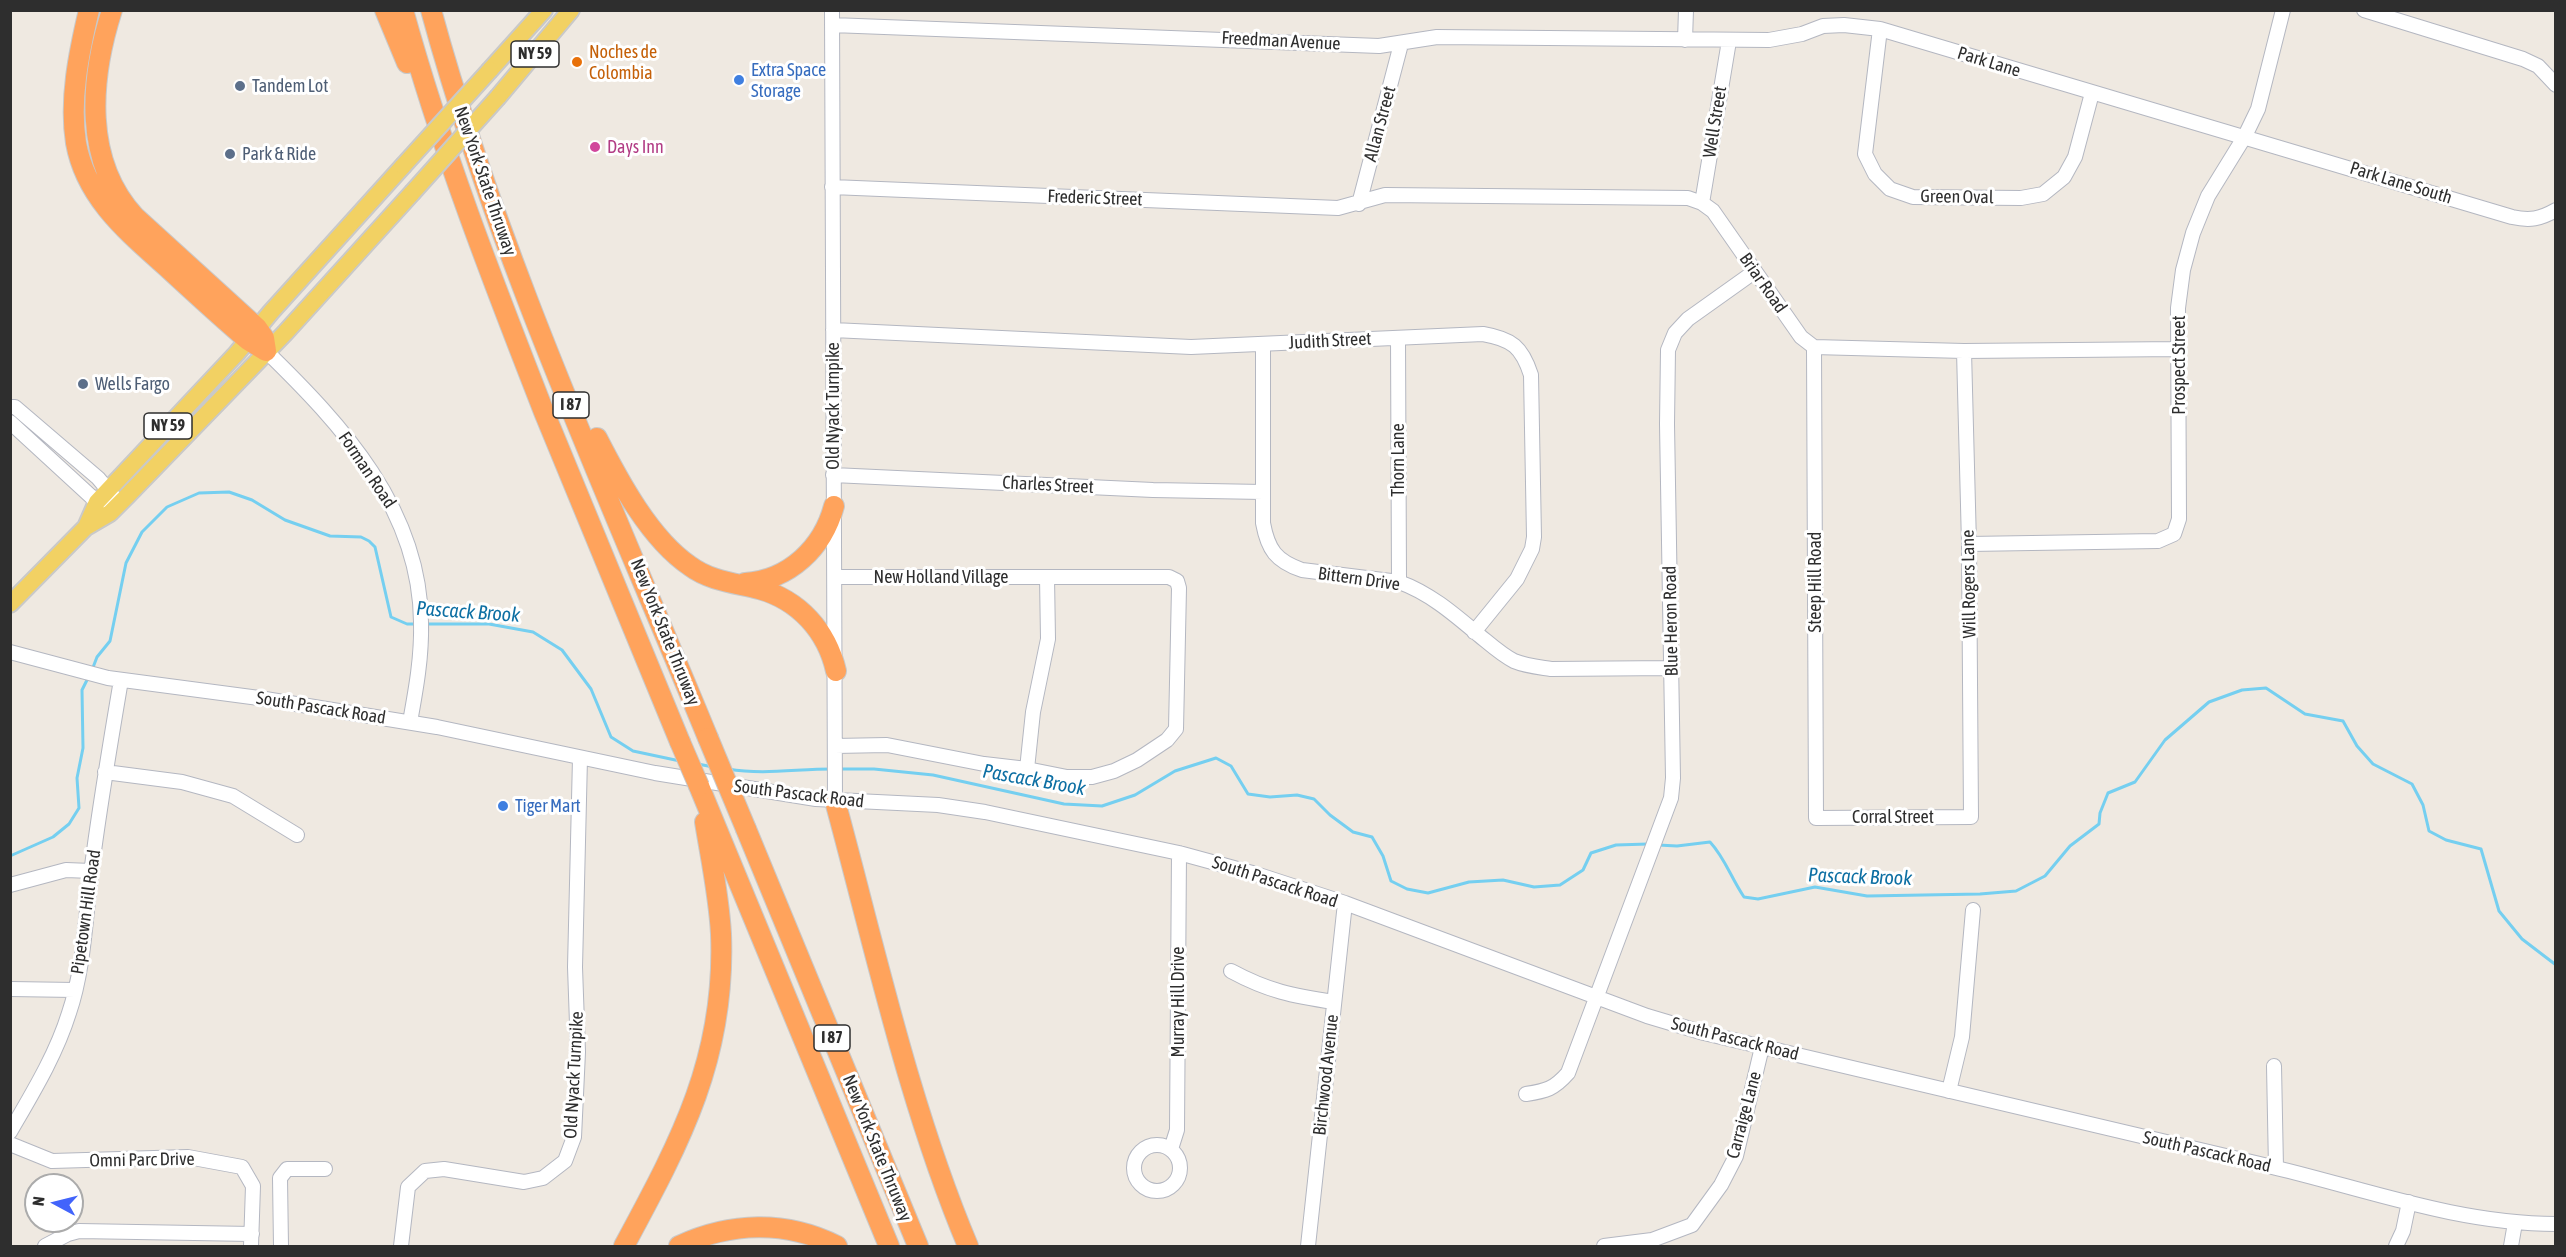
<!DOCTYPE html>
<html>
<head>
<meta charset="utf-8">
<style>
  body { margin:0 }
  #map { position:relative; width:2566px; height:1257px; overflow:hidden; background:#efe9e1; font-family:"Asap Condensed",sans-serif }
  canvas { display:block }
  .frame { position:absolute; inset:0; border:12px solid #2e2e2e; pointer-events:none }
  .north { position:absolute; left:24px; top:1173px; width:60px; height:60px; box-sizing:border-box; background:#fff; border:2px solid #ababab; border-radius:50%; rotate:277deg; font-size:16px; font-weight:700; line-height:24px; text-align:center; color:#2e2e2e }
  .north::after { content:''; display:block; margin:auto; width:21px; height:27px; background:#4264fb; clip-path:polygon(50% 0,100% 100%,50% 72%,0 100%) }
</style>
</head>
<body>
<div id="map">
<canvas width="2566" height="1257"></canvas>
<div class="frame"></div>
<div class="north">N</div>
</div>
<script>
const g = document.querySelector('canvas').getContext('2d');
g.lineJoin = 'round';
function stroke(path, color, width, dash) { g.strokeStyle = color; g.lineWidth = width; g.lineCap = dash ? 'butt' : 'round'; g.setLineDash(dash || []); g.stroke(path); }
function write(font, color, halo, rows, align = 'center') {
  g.font = font + ' "Asap Condensed",sans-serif'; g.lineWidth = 6; g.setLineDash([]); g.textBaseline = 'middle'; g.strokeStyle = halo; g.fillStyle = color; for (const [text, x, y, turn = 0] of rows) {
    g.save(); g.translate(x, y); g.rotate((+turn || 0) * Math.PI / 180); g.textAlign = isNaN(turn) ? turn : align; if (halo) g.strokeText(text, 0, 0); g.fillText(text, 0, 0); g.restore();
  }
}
const stream = new Path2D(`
  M425 624H489L533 632 562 650 591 689 611 737 633 751 680 761
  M92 670 97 657 110 641 126 563 142 532 167 507 199 493 229 492 252 500 285 520 330 536 361 537 369 541 375 547 391 617 407 624H416
  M698 764 713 767
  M728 769C764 775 796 769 832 769
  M838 769H874L933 775 1064 804 1102 806 1135 795 1175 771 1216 758 1231 766 1248 794 1270 797 1297 795 1314 799 1330 815 1353 832 1372 837 1383 856 1391 881 1407 889 1428 893 1469 882 1503 880 1534 887 1560 885 1583 870 1591 853 1616 845 1648 844
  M1658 845 1677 846 1710 842C1725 858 1731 878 1744 897L1758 899 1815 887 1867 896 1980 894 2016 891 2045 876 2070 846 2099 824 2100 813 2108 793 2135 782 2165 740 2209 702 2242 690 2266 688 2305 714 2343 721 2357 746 2373 764 2412 784 2423 805 2429 831 2446 840 2481 849 2499 911 2522 939 2556 965
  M10 856 53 837 69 824 79 808 77 778 83 748 82 690 89 676`);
const minor = new Path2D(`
  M832 10 835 801
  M2364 10 2523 59 2538 66 2556 85
  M832 25 1379 46 1437 37 1769 40 1802 34 1823 26 1844 25 1880 29 2512 217C2530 221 2540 219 2556 210
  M1880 29 1865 154 1875 174 1890 189 1913 197 2021 198 2043 194 2064 177 2075 157 2092 93
  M1685 40 1686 10
  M832 187 1338 208 1385 195 1688 198 1702 203 1713 211 1801 337 1814 347 1964 351 2179 349
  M1702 203 1729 41
  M1359 204 1401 44
  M833 330 1191 347 1483 334C1512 339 1522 347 1531 375L1534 537 1532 549 1517 579 1474 632
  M1398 338 1399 582
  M1263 344V523C1268 550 1276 561 1302 570L1399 582C1430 593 1455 615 1480 636 1491 645 1502 655 1514 661 1526 666 1538 667 1551 669L1672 668
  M1814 347 1816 818 1971 817 1969 544 1964 351
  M266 351C342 425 420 509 421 622 422 656 416 689 410 722
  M10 407H15L98 478 114 497
  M10 422 97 502 105 506
  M833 475 1153 490 1263 492
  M1969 544 2158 541 2174 534 2179 519 2178 308 2183 270 2193 233 2208 196 2245 136 2258 109 2283 10
  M835 577H1169L1177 581 1179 588 1176 729 1167 740 1137 760 1114 771 1092 777H1067L1027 769 984 764 887 745 835 746
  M10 652 108 678 259 698 437 727 655 773 816 799 938 805 985 812 1179 853 1256 874 1345 903 1647 1016 1704 1033C1890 1077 2077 1121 2264 1165 2360 1187 2456 1224 2556 1224
  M1027 769 1033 712 1048 639 1047 577
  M105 772 182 782 233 796 297 835
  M10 885 66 870 91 871
  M1231 971C1268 991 1293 996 1334 1002
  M10 989 75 990
  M2274 1066 2276 1168
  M1949 1091 1962 1037 1973 910
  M1526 1094C1546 1091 1554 1089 1568 1073L1671 798 1673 778 1667 424 1668 350 1675 333 1688 319 1754 272
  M10 1132C32 1094 56 1055 69 1013 84 969 85 920 91 874 99 809 110 745 121 680
  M10 1144 52 1161 188 1157 242 1167 253 1186 251 1246
  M1134 1168a23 23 0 1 1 46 0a23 23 0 1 1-46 0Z
  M1171 1149 1177 1130 1179 853
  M45 1246 68 1234 79 1231 252 1234
  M281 1246 280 1178 287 1169H325
  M401 1246 408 1187 425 1171 444 1169 524 1182 543 1178 565 1161 574 1137 578 1052 575 967 580 758
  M1308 1246 1345 903
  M1604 1246 1652 1240 1692 1225 1721 1185 1736 1156 1762 1047
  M2396 1246 2403 1231 2409 1202
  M2511 1246 2515 1223`);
const major = new Path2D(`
  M490 70 544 10
  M498 97 571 10
  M86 527 97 502 237 353 271 312 403 166
  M10 604 86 527 110 513 127 496 285 333 412 193`);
const highway = new Path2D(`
  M89 10C79 52 69 100 76 143 86 199 129 233 169 269 195 293 221 317 248 340L266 351 264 338 257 328 135 217C83 161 90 79 112 10
  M385 10 407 63
  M403 10C441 148 492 279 544 412 589 522 634 632 680 742
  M431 10C499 260 610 499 708 738
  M597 438C619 481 650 539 690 566 710 581 735 583 759 589 799 600 827 631 836 671
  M745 583C789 580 823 548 834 506
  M699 786 889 1246
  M835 801C875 948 909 1106 968 1246
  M746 829 918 1246
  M624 1246C680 1142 726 1058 721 934 719 896 711 859 705 822
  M679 1246C730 1222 786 1220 837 1246`);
const majorBridge = new Path2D(`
  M403 166 490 70
  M412 193 498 97`);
const highwayBridge = new Path2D(`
  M708 738 746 829
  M680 742 699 786`);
const markers = [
  [577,62,6,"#e8710a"],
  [739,80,6,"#3f7fe0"],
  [240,86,6,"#5c6f8a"],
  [595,147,6,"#d1479c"],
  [230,154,6,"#5c6f8a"],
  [83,384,6,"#5c6f8a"],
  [503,806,6,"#3f7fe0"]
];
const shields = [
  [535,54,48],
  [571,405,36],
  [168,426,48],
  [832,1038,36]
];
const shieldNames = [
  ["NY 59",535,54],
  ["I 87",571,405],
  ["NY 59",168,426],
  ["I 87",832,1038]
];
const streetNames = [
  ["Freedman Avenue",1281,41,3],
  ["Park Lane",1989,62,17],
  ["Well Street",1715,122,-81],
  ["Allan Street",1380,124,-75],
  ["New York State Thruway",485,181,71],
  ["Park Lane South",2401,183,17],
  ["Green Oval",1957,197,1],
  ["Frederic Street",1095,198,2],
  ["Briar Road",1763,283,55],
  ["Judith Street",1330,341,-3],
  ["Prospect Street",2179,365,-90],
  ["Old Nyack Turnpike",833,406,-90],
  ["Thorn Lane",1398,460,-90],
  ["Forman Road",367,470,56],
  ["Charles Street",1048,485,3],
  ["New Holland Village",941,577],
  ["Bittern Drive",1359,579,8],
  ["Steep Hill Road",1815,582,-90],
  ["Will Rogers Lane",1969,584,-91],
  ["Blue Heron Road",1671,621,-91],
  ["New York State Thruway",665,632,68],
  ["South Pascack Road",321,708,9],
  ["South Pascack Road",799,794,7],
  ["Corral Street",1893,817],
  ["South Pascack Road",1275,882,18],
  ["Pipetown Hill Road",86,912,-82],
  ["Murray Hill Drive",1178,1002,-90],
  ["South Pascack Road",1735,1039,14],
  ["Old Nyack Turnpike",574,1075,-87],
  ["Birchwood Avenue",1326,1075,-84],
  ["Carraige Lane",1744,1115,-75],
  ["New York State Thruway",877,1148,68],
  ["South Pascack Road",2207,1152,13],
  ["Omni Parc Drive",142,1160,-1]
];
const foodNames = [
  ["Noches de",589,52],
  ["Colombia",589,73]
];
const shopNames = [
  ["Extra Space",751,70],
  ["Storage",751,91],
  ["Tiger Mart",515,806]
];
const serviceNames = [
  ["Tandem Lot",252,86],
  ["Park & Ride",242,154],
  ["Wells Fargo",95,384]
];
const hotelNames = [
  ["Days Inn",607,147]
];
const waterNames = [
  ["Pascack Brook",468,612,4],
  ["Pascack Brook",1034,780,10],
  ["Pascack Brook",1860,877,2]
];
stroke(stream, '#75cff0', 3);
stroke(minor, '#b4b7c1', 16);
stroke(major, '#c9c9c9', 20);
stroke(highway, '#c9c9c9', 22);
stroke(minor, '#fff', 14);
stroke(major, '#f2d163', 16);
stroke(highway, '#ffa35c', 20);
stroke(majorBridge, '#c9c9c9', 20, []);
stroke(highwayBridge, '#c9c9c9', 22, []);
stroke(majorBridge, '#f2d163', 16);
stroke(highwayBridge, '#ffa35c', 20);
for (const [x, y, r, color] of markers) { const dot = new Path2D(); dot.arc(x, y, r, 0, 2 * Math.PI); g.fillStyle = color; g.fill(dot); stroke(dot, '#fff', 2); }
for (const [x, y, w] of shields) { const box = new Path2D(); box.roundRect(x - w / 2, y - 13, w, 26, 4.5); g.fillStyle = '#fff'; g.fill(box); stroke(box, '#2e2e2e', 1.5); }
write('bold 16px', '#2e2e2e', null, shieldNames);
write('18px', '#2e2e2e', '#fff', streetNames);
write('18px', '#c56008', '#fff', foodNames, 'left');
write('18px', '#366cbe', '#fff', shopNames, 'left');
write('18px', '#4e5e75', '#fff', serviceNames, 'left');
write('18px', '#b23c85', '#fff', hotelNames, 'left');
write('italic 20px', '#0d6fa3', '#fff', waterNames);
</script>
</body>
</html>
